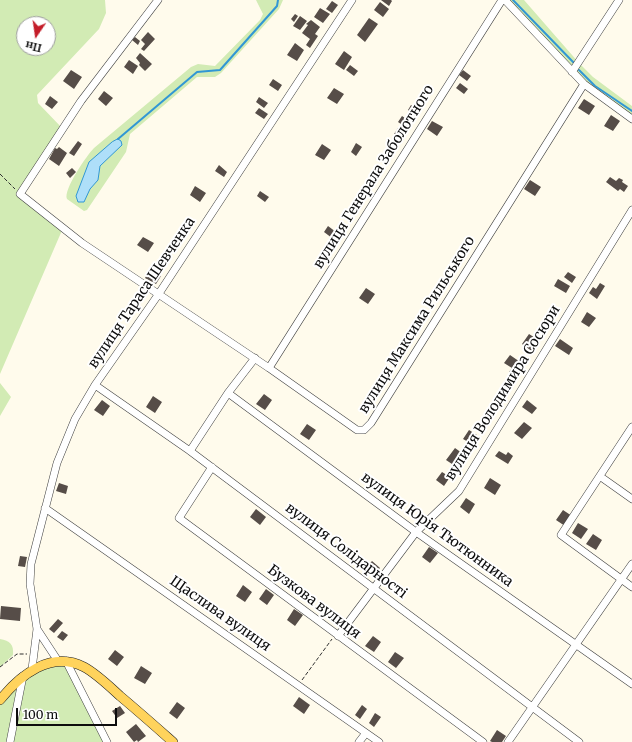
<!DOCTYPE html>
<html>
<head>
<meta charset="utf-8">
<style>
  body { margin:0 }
  #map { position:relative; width:632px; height:742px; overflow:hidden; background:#fffbec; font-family:Merriweather,serif }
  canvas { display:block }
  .north { position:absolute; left:16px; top:16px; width:40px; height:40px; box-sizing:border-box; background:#fff; border:1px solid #9e9e9e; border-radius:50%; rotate:193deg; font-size:11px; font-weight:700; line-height:16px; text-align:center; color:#0d0d0d }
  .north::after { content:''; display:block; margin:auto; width:14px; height:18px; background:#c41d29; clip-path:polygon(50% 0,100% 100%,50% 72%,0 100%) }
  .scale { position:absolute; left:16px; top:708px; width:101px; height:18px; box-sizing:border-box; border:2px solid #0d0d0d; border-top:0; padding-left:5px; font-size:12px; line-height:14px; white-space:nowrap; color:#0d0d0d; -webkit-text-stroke:3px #fff; paint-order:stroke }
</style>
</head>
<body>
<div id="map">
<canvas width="632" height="742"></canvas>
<div class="north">Пн</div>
<div class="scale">100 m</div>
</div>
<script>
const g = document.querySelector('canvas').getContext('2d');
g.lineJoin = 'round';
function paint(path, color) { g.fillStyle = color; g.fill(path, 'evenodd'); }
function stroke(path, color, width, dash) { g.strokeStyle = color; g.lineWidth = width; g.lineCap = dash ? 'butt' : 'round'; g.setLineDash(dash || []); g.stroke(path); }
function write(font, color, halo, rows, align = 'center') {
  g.font = font + ' Merriweather,serif'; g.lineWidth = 4; g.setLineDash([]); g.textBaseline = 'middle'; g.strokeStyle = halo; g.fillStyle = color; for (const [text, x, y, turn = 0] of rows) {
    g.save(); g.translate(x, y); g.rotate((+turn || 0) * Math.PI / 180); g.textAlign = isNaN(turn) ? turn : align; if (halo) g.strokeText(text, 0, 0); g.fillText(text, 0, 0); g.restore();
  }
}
const green = new Path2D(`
  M0 0H105L106 13 99 29 37 95 38 103 63 129 20 194 63 228 0 374ZM24 24H48V48H24Z
  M256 0H283L279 9 221 73 215 77H197L130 134 126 152 87 210 84 211 67 199C63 190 87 155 94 148L191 67 198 64 215 66 260 20 263 14Z
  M505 0H524L579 63 593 77 632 106V119L584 84Z
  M0 383 11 397 0 416Z
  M0 639C10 641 14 644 13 655L0 667Z
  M66 661 107 742H0V700L23 676Z`);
const water = new Path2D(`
  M118 139 121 141 122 145 100 166 98 180 90 189 84 202H78L76 196 89 162 112 142Z`);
const stream = new Path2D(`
  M513 0 575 64
  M579 70 595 86 632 111
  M118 139 197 72 220 70 277 6 278 0`);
const building = new Path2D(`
  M381 0H391L392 1 389 6Z
  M332 1 338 5 332 13 326 9Z
  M380 2 389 9 383 17 374 10Z
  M320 8 330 14 323 23 314 17Z
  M295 14 298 16 294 22 291 19Z
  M300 16 307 21 300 30 293 26Z
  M369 18 378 24 365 42 357 35Z
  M311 20 320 27 315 34 318 36 310 48 306 45 310 39 302 33 308 25 306 24Z
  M148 32 155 39 144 51 141 49 145 44 141 40Z
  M135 37 140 41 138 45 132 40Z
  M295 43 304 50 297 61 287 55Z
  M344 51 352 57 344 70 335 64Z
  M140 53 152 64 145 71 139 65 140 63 136 58Z
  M129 60 138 66 133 74 124 67Z
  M350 65 358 71 354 76 346 70Z
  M71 70 82 77 74 89 63 81Z
  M463 70 471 76 467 81 459 75Z
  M273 79 282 85 278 91 269 85Z
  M460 83 468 89 464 94 456 88Z
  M334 88 344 94 337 104 327 98Z
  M104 91 113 98 106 106 98 99Z
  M50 96 58 102 52 109 45 104Z
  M259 97 268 103 264 108 256 102Z
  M584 99 595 106 589 115 578 108Z
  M411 105 420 111 416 117 408 110Z
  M259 108 268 114 264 119 255 113Z
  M611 115 620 121 613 131 604 126Z
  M402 116 411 122 407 128 398 122Z
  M432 121 443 127 437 136 427 129Z
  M398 128 407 134 403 140 394 134Z
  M78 141 82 144 74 156 69 153Z
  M356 143 362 147 356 156 351 152Z
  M322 144 331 150 324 160 315 155Z
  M59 147 67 153 59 166 49 159 55 148 57 149Z
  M219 165 227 172 224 177 215 171Z
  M72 168 76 172 70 178 66 173Z
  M610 177 616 181 619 178 623 180 622 182 628 186 624 192 620 189 618 191 606 182Z
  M530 180 541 187 535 196 524 189Z
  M195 186 206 193 200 202 190 195Z
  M260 191 269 197 265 202 257 196Z
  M328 226 336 232 332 238 324 232Z
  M143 237 154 243 148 252 137 245Z
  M150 269 161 276 156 284 145 278Z
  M568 272 576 277 572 283 564 277Z
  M558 279 570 286 566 293 554 286Z
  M600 283 605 286 597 299 589 293 593 287 596 289Z
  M366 288 375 294 368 304 359 298Z
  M587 312 596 318 589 327 581 322Z
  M529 334 540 341 533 352 522 344Z
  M560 339 573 348 569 355 555 346Z
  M510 355 523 364 516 376 509 372 512 368 504 363Z
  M264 394 272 400 265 410 256 404Z
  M153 396 162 402 155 413 146 407Z
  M102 400 110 406 103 416 94 410Z
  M527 400 537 408 532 414 522 407Z
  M524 422 532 428 522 439 514 433Z
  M307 424 316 430 309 440 300 434Z
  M469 430 477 435 472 444 463 439Z
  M455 448 466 456 458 468 446 460Z
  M499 451 506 455 508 452 513 456 508 464 495 456Z
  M442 472 450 477 444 486 436 480Z
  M490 478 501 485 495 495 484 488Z
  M59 483 68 486 66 494 56 491Z
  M466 498 475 504 469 514 460 507Z
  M256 509 266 517 260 525 250 517Z
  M563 510 572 516 565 526 556 520Z
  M578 523 588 529 581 539 572 533Z
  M593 534 602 540 596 550 586 544Z
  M429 547 438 553 430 563 422 557Z
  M20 556 27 557 25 567 18 566Z
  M372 561 380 568 373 576 365 569Z
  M243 585 252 592 245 602 236 596Z
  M266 589 274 595 267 605 259 599Z
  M1 606 21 608 20 621 0 619Z
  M294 609 303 615 295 626 287 620Z
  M58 619 63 623 54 633 49 629Z
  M62 631 68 635 63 641 57 637Z
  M373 636 381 642 374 652 365 646Z
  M115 650 124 657 117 666 108 659Z
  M395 652 404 658 396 668 388 662Z
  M141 666 152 673 145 684 134 678Z
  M299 697 310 705 304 714 293 706Z
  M177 702 185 708 177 719 169 713Z
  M362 705 367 709 360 719 355 715Z
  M120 706 125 713 117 718 112 711Z
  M375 713 381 717 374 727 369 723Z
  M136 724 146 736 138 742 137 740 134 742 126 732Z
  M497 730 506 736 502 742H492L490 741Z`);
const path = new Path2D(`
  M0 174 15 189
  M0 667 17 654H27
  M302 680 332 639`);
const minor = new Path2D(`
  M158 0 81 101 20 194 82 243 269 368 357 430H364L371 423 584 84
  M505 0 584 84 632 119
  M572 72 619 0
  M269 368 502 0
  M95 385 190 451 579 742
  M228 393 416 532 632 684
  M632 427 561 535 632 587
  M190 451 228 393 255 358
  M212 467 179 518 483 742
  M601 477 632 499
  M45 508 379 742
  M37 629 58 661
  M338 636 416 532 459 491 632 210
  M66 661 107 742
  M32 669 37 629 30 584 31 564 57 463 75 419 95 385 158 295 352 0
  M10 742 23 676
  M359 742 366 733
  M508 742 632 564`);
const major = new Path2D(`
  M0 700C20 675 51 650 84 667 97 674 109 686 120 696 138 711 156 727 173 742`);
const streetNames = [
  ["вулиця Генерала Заболотного",374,177,-58],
  ["вулиця Тараса Шевченка",142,293,-56],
  ["вулиця Максима Рильського",417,325,-58],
  ["вулиця Володимира Сосюри",503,393,-58],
  ["вулиця Юрія Тютюнника",437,530,36],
  ["вулиця Солідарності",346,551,37],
  ["Бузкова вулиця",314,602,37],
  ["Щаслива вулиця",220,614,35]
];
paint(green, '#d2ebb4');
paint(water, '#aedff9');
stroke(water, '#3197d4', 1);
stroke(stream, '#3197d4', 2);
paint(building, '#564d48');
stroke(minor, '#404040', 8);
stroke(major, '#1e1e1e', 10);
stroke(path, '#2f2f2f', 1, [4, 2]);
stroke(minor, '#fff', 7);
stroke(major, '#ffd35c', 9);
write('14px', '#0d0d0d', '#fff', streetNames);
</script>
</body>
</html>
